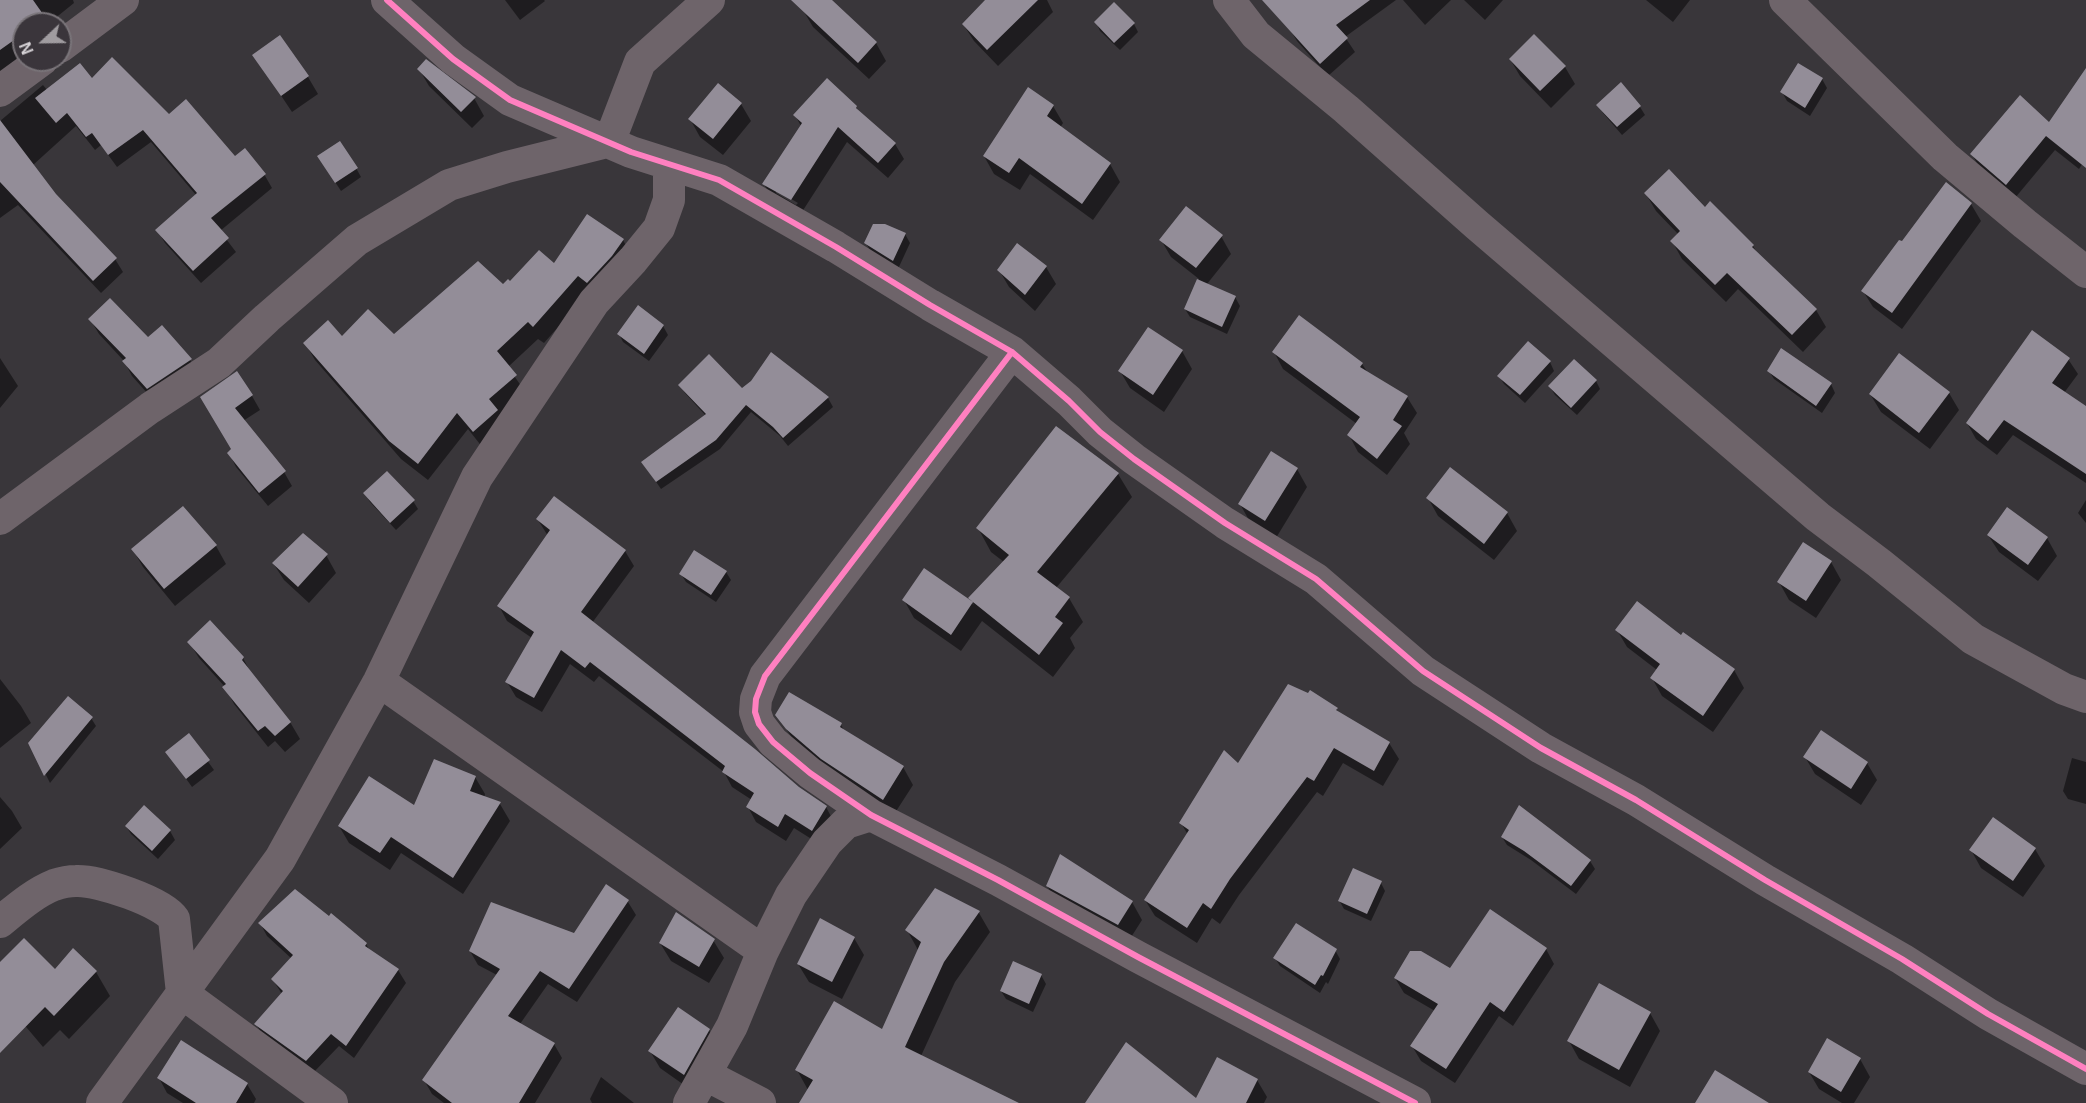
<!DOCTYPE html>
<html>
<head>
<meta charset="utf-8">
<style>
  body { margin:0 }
  #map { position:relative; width:2086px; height:1103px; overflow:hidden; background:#39363a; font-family:Arial,sans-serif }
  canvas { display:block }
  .north { position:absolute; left:12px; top:12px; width:60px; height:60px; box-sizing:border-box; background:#3a353b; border:2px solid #797479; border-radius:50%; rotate:248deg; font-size:16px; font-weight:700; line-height:24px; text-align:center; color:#d7d3d7 }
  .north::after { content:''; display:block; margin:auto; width:21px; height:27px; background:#a09ca0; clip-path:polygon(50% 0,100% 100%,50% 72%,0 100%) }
</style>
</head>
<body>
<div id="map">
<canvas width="2086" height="1103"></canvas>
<div class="north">N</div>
</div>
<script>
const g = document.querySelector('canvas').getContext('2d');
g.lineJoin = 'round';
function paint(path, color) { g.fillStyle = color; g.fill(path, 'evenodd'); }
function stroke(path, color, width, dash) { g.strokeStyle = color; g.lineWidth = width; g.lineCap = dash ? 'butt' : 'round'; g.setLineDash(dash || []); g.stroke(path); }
const shadow = new Path2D(`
  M0 0H73L74 3 48 24H24V60L0 85Z
  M505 0H544L545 1 520 20Z
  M812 0H830L876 43 886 61 869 79 813 27 803 10Z
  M987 0H1047L1053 12 998 66 974 41 963 24Z
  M1327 0H1396L1345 37 1355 52 1328 76 1297 41 1289 28Z
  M1403 0H1451L1425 25Z
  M1464 0H1503L1485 20Z
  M1646 0H1690L1673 22Z
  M1096 22 1134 24 1138 32 1120 50 1100 31Z
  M1534 36 1565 67 1575 84 1551 108 1520 76 1510 59Z
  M254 55 308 77 318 94 292 112Z
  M419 69 474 98 484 116 472 128 429 86Z
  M2086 70V158L2079 169 2055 150 2015 198 1980 169 1972 154 2050 124Z
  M1822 79 1827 88 1810 116 1787 101 1782 92Z
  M92 81 169 116 235 158 264 174 272 188 220 231 236 252 201 283 165 243 157 230 196 195 151 142 117 167 101 145 95 150 76 126 33 165 55 195 115 259 123 272 101 293 18 205 0 218V121L43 85 47 90Z
  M741 104 751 121 723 155 700 137 690 119Z
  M1598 105 1640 107 1645 115 1622 135 1603 113Z
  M1053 106 1063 123 1060 128 1110 164 1120 182 1093 220 1030 174 1020 190 994 174 984 156Z
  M856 107 860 113 895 144 904 159 888 178 847 142 800 215 773 200 764 184 801 126 795 115ZM776 190 798 203 796 205 776 193Z
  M324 165 356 168 361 177 341 191Z
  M1646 194 1705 209 1753 246 1759 256 1816 310 1826 327 1803 352 1738 289 1726 302 1682 259 1672 241 1679 235 1656 211Z
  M1971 204 1981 221 1902 329 1873 307 1863 291 1902 244Z
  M905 234 910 243 898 269 871 252 866 243Z
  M1221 236 1231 254 1207 284 1235 297 1240 306 1227 334 1190 317 1185 309 1199 279 1171 257 1161 240Z
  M623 240 632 257 588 293 544 343 538 339 508 367 526 393 483 448 468 429 428 480 401 459 315 360 305 343 342 338 394 336 503 286Z
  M1046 267 1056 284 1035 311 1009 287 999 270Z
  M638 308 663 326 668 335 649 361 623 342 619 334Z
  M90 319 148 339 161 327 190 360 199 375 156 403 132 376 124 361 99 334Z
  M1182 351 1192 369 1164 412 1130 388 1120 371Z
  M1274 352 1362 364 1368 373 1407 397 1417 413 1404 433 1410 444 1387 475 1358 452 1349 435 1357 424 1283 369Z
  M771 355 828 398 833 407 788 446 780 436 751 412 720 449 661 489 648 470 706 416 685 393 680 385 742 390 752 382Z
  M0 358 18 386 0 408Z
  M2068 359 2078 374 2064 393 2086 408V483L2013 435 1997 455 1976 439 1967 423Z
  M1550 362 1554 371 1525 403 1504 384 1499 376Z
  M1769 371 1831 384 1835 393 1822 413 1774 379Z
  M1596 381 1600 389 1577 415 1555 395 1550 387Z
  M1949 393 1959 410 1930 449 1881 412 1870 394Z
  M252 396 260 410 243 421 284 472 292 486 268 506 236 467 229 453 233 450 202 397Z
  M1297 469 1307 487 1276 538 1250 522 1240 504Z
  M1118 474 1132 497 1056 588 1069 598 1083 622 1070 638 1075 648 1053 677 982 621 961 651 914 618 904 600 924 570 974 605 970 598 1004 562 991 552 978 528Z
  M365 494 413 501 418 509 396 530 370 502Z
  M1428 498 1507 513 1517 531 1494 560 1438 516Z
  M2086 500V523L2078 513Z
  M183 508 216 546 226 564 175 606 143 567 133 550Z
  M538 520 625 551 634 566 592 623 798 788 826 807 834 822 821 845 794 828 786 841 756 822 748 807 752 800 732 787 724 772 599 676 594 682 570 664 542 712 516 697 507 682 532 638 507 621 499 606 548 536Z
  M1988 535 2047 538 2057 556 2038 581 1999 552Z
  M326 555 336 573 309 603 284 580 273 563Z
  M1831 562 1841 580 1816 618 1789 600 1779 582Z
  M726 572 731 580 716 602 686 582 681 574Z
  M1617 630 1681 637 1683 634 1734 670 1744 688 1713 732 1662 696 1652 678 1657 670 1627 647Z
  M189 642 243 658 252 675 290 722 300 739 285 752 275 741 268 747 234 704 225 687 199 658Z
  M0 679 21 706 31 723 0 748Z
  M1336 709 1340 714 1389 743 1399 759 1383 786 1343 763 1323 796 1317 792 1239 895 1220 924 1212 918 1197 943 1155 916 1145 900 1188 835 1181 823 1239 765Z
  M777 715 841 725 845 732 903 767 913 785 893 816 798 747Z
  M91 718 96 726 50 783 30 743Z
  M189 735 214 770 192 787 167 752Z
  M1805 757 1867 763 1877 780 1861 805 1815 774Z
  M2072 758 2086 762V804L2068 799 2063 791Z
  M475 777 485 794 484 798 500 804 510 821 463 894 401 853 390 870 349 843 339 826 415 807Z
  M0 797 12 811 22 828 0 849Z
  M126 826 170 831 175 840 158 859 131 834Z
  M1502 837 1590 861 1595 869 1576 894 1531 860 1507 845Z
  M2035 849 2045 866 2023 897 1981 868 1971 850Z
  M1381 883 1385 891 1371 921 1344 909 1339 900Z
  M1047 886 1132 902 1142 920 1128 942 1058 903Z
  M606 887 628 902 636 915 577 1002 548 984 520 1024 554 1044 562 1058 535 1103H444L432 1094 424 1080 497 975 478 965 470 951 574 935Z
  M935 890 979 913 990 932 955 982 921 1056 998 1103H807L808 1090 797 1070 882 1031 918 950 907 930Z
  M260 923 366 944 370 951 398 970 406 983 354 1058 339 1046 313 1073 264 1037 256 1024 282 994 273 980 292 959 267 936Z
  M854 938 864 955 842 999 809 982 798 964Z
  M713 940 724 958 709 983 671 961 660 943Z
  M1546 949 1554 964 1513 1026 1499 1016 1455 1083 1421 1061 1412 1046 1435 1011 1404 993 1395 978 1451 970Z
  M73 950 96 972 110 996 69 1039 60 1030 43 1047 0 996V964L55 971Z
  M1335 950 1340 959 1328 984 1326 982 1320 993 1280 966 1275 958Z
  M1041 975 1046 984 1033 1012 1006 999 1001 991Z
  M1650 1013 1660 1031 1630 1087 1579 1059 1569 1041Z
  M709 1030 719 1048 694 1092 660 1068 650 1051Z
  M182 1042 247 1084 256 1099 254 1103H183L167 1093 159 1078Z
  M1860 1059 1870 1077 1854 1103H1842L1819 1089 1809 1072Z
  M601 1077 634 1103H592L590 1099Z
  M1257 1080 1267 1097 1264 1103H1195Z`);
const building = new Path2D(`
  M0 0H33L45 17 36 24H24V33L0 50Z
  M791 0H832L877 42 858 63Z
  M985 0H1038L987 50 962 24Z
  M1262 0H1370L1336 25 1348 38 1320 64Z
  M1114 2 1135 23 1114 43 1094 22Z
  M1534 34 1566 66 1540 91 1509 59Z
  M280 35 309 76 281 96 252 55Z
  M112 57 169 114 186 99 235 156 245 148 266 174 211 218 229 238 193 271 155 230 197 193 143 130 108 155 92 133 86 137 67 113 56 123 35 98 80 63 92 78Z
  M426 59 476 97 461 112 417 69Z
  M1798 63 1823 78 1805 108 1780 92Z
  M2086 68V168L2046 136 2006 185 1970 154 2020 95 2049 122Z
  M827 78 857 106 856 108 896 143 878 163 838 127 791 200 762 184 802 123 793 115Z
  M1621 82 1641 106 1617 127 1596 105Z
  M718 83 742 103 713 139 688 119Z
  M1028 87 1054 105 1047 116 1111 163 1082 204 1019 158 1009 173 983 156Z
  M0 120 56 194 117 258 93 281 0 182Z
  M340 141 358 168 335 183 317 156Z
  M1669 169 1705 207 1710 201 1754 245 1752 247 1817 309 1792 335 1727 273 1715 285 1670 241 1680 231 1644 193Z
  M1946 182 1972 203 1892 313 1861 291 1899 240 1902 241Z
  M1186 206 1223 235 1196 268 1159 240Z
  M587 214 624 239 612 256 587 283 578 276 533 327 528 322 497 351 517 375 489 399 498 410 473 432 457 413 418 464 389 441 303 343 328 320 342 336 368 309 394 334 478 261 503 284 508 279 510 281 539 250 554 263Z
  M873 224H885L906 233 893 261 864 243Z
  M1017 243 1047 266 1025 295 997 270Z
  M1197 279 1236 296 1222 327 1184 309Z
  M110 298 148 337 162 325 192 359 147 389 122 361 126 358 88 319Z
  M638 305 664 325 644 354 617 334Z
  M1299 315 1363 363 1360 367 1408 396 1393 420 1402 426 1377 459 1347 435 1360 417 1272 352Z
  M1148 327 1183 350 1153 395 1118 371Z
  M2032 330 2070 358 2052 383 2086 406V474L2004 420 1988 441 1966 423Z
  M1528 341 1551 361 1520 395 1497 376Z
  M1781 348 1832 383 1816 406 1767 371Z
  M771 352 829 397 783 438 773 427 746 405 716 440 656 482 641 462 706 414 678 385 709 354 742 388 751 381Z
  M1899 353 1950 392 1919 433 1869 394Z
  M1574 359 1597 380 1571 408 1548 386Z
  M237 371 253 395 235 408 286 471 259 493 227 453 231 449 200 397Z
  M1056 426 1119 473 1037 572 1070 597 1055 617 1063 623 1039 655 968 598 1009 555 976 528Z
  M1271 451 1298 468 1265 521 1238 504Z
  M1450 467 1508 512 1484 544 1426 498Z
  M387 471 415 500 390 523 363 493Z
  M554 496 626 550 581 612 755 749 799 787 827 806 812 831 785 814 778 827 746 807 754 793 722 772 725 766 590 662 585 668 561 650 534 698 505 682 534 632 497 606 550 530 536 519Z
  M183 506 217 545 164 589 131 549Z
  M2007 507 2048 537 2028 565 1987 535Z
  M303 533 328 554 298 587 272 563Z
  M1803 542 1832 561 1806 601 1777 582Z
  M694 550 727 571 711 595 679 574Z
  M924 568 973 602 951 635 902 600Z
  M1637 601 1681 635 1683 632 1735 669 1703 716 1650 678 1660 664 1615 630Z
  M210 620 244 657 242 660 291 722 275 736 265 726 258 731 222 687 226 684 187 642Z
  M1288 684 1308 693 1310 690 1338 708 1336 710 1390 742 1374 771 1334 748 1314 781 1307 777 1230 879 1211 909 1203 903 1187 928 1144 900 1189 830 1179 823 1224 750 1238 763Z
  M789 692 842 723 840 727 904 766 883 800 821 759 786 729 775 715Z
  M68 696 93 717 44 776 28 743Z
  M1821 730 1868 762 1851 789 1803 757Z
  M189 733 210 760 186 779 165 752Z
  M434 759 476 776 470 791 501 802 453 878 391 837 380 853 338 826 369 776 414 805Z
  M144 805 171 830 152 851 125 826Z
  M1519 805 1591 860 1571 886 1524 851 1501 837Z
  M1993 817 2036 848 2013 881 1969 850Z
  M1060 854 1133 901 1118 925 1046 886Z
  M1353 868 1382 881 1367 914 1338 901Z
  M606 884 629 900 569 989 540 971 508 1016 555 1043 519 1103H452L422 1080 500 969 469 951 491 902 574 933Z
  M935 888 980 911 944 962 905 1047 1019 1103H799L813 1080 795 1070 834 1001 882 1029 921 942 905 930Z
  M295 889 329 916 331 913 367 943 365 946 399 969 346 1046 331 1034 306 1061 254 1024 283 991 271 979 293 955 258 923Z
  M1490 909 1547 948 1504 1012 1490 1002 1446 1069 1410 1046 1438 1004 1394 978 1410 951H1421L1450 968Z
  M676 912 715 939 699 967 659 943Z
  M820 918 855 937 832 982 797 964Z
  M1296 923 1337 949 1323 976 1321 975 1315 985 1273 958Z
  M24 938 55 969 73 948 97 971 54 1016 45 1007 0 1053V962Z
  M1013 961 1042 974 1029 1004 1000 991Z
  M1599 983 1651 1012 1619 1070 1567 1041Z
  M678 1007 710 1029 684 1075 648 1051Z
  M1827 1038 1861 1058 1841 1092 1808 1072Z
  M181 1040 248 1083 236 1103H196L157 1078Z
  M1126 1042 1196 1098 1217 1057 1258 1079 1246 1103H1085Z
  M1715 1070 1769 1103H1695Z`);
const street = new Path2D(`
  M387 0 453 59 510 100 631 152 719 180 836 247 930 305 1012 352 1069 401 1100 432 1134 459 1225 523 1316 579 1423 671 1541 748 1636 800 1765 880 1902 959 1988 1014 2086 1069
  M1229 0 1256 35 1346 109 1477 225 1818 517 1879 563 1973 639 2064 689 2086 697
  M1785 0 1945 157 2025 224 2086 272
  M60 47 123 0
  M0 91 42 60
  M1012 352 765 676 756 699 755 712 759 724 773 742 810 773 871 815 998 880 1138 957 1415 1103
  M0 519 150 408 219 363 267 318 357 240 449 185 507 167 607 142 615 127 640 62 709 0
  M379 681 763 951
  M0 922C16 909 34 893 54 885 60 883 70 881 76 881 98 880 163 902 174 919L182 993 332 1103
  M706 1075 760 1103
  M102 1103 280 859 379 681 477 477 594 302 633 260 659 228 669 200V165
  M689 1103 732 1026 763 951 791 895 827 842 846 823 871 815`);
const cycleway = new Path2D(`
  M387 0 453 59 510 100 631 152 719 180 836 247 930 305 1012 352 1069 401 1100 432 1134 459 1225 523 1316 579 1423 671 1541 748 1636 800 1765 880 1902 959 1988 1014 2086 1069
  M1012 352 765 676 756 699 755 712 759 724 773 742 810 773 871 815 998 880 1138 957 1415 1103`);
paint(shadow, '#0007');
paint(building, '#938d98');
stroke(street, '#6e646a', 32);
stroke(cycleway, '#ff80c0', 6);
</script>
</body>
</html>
